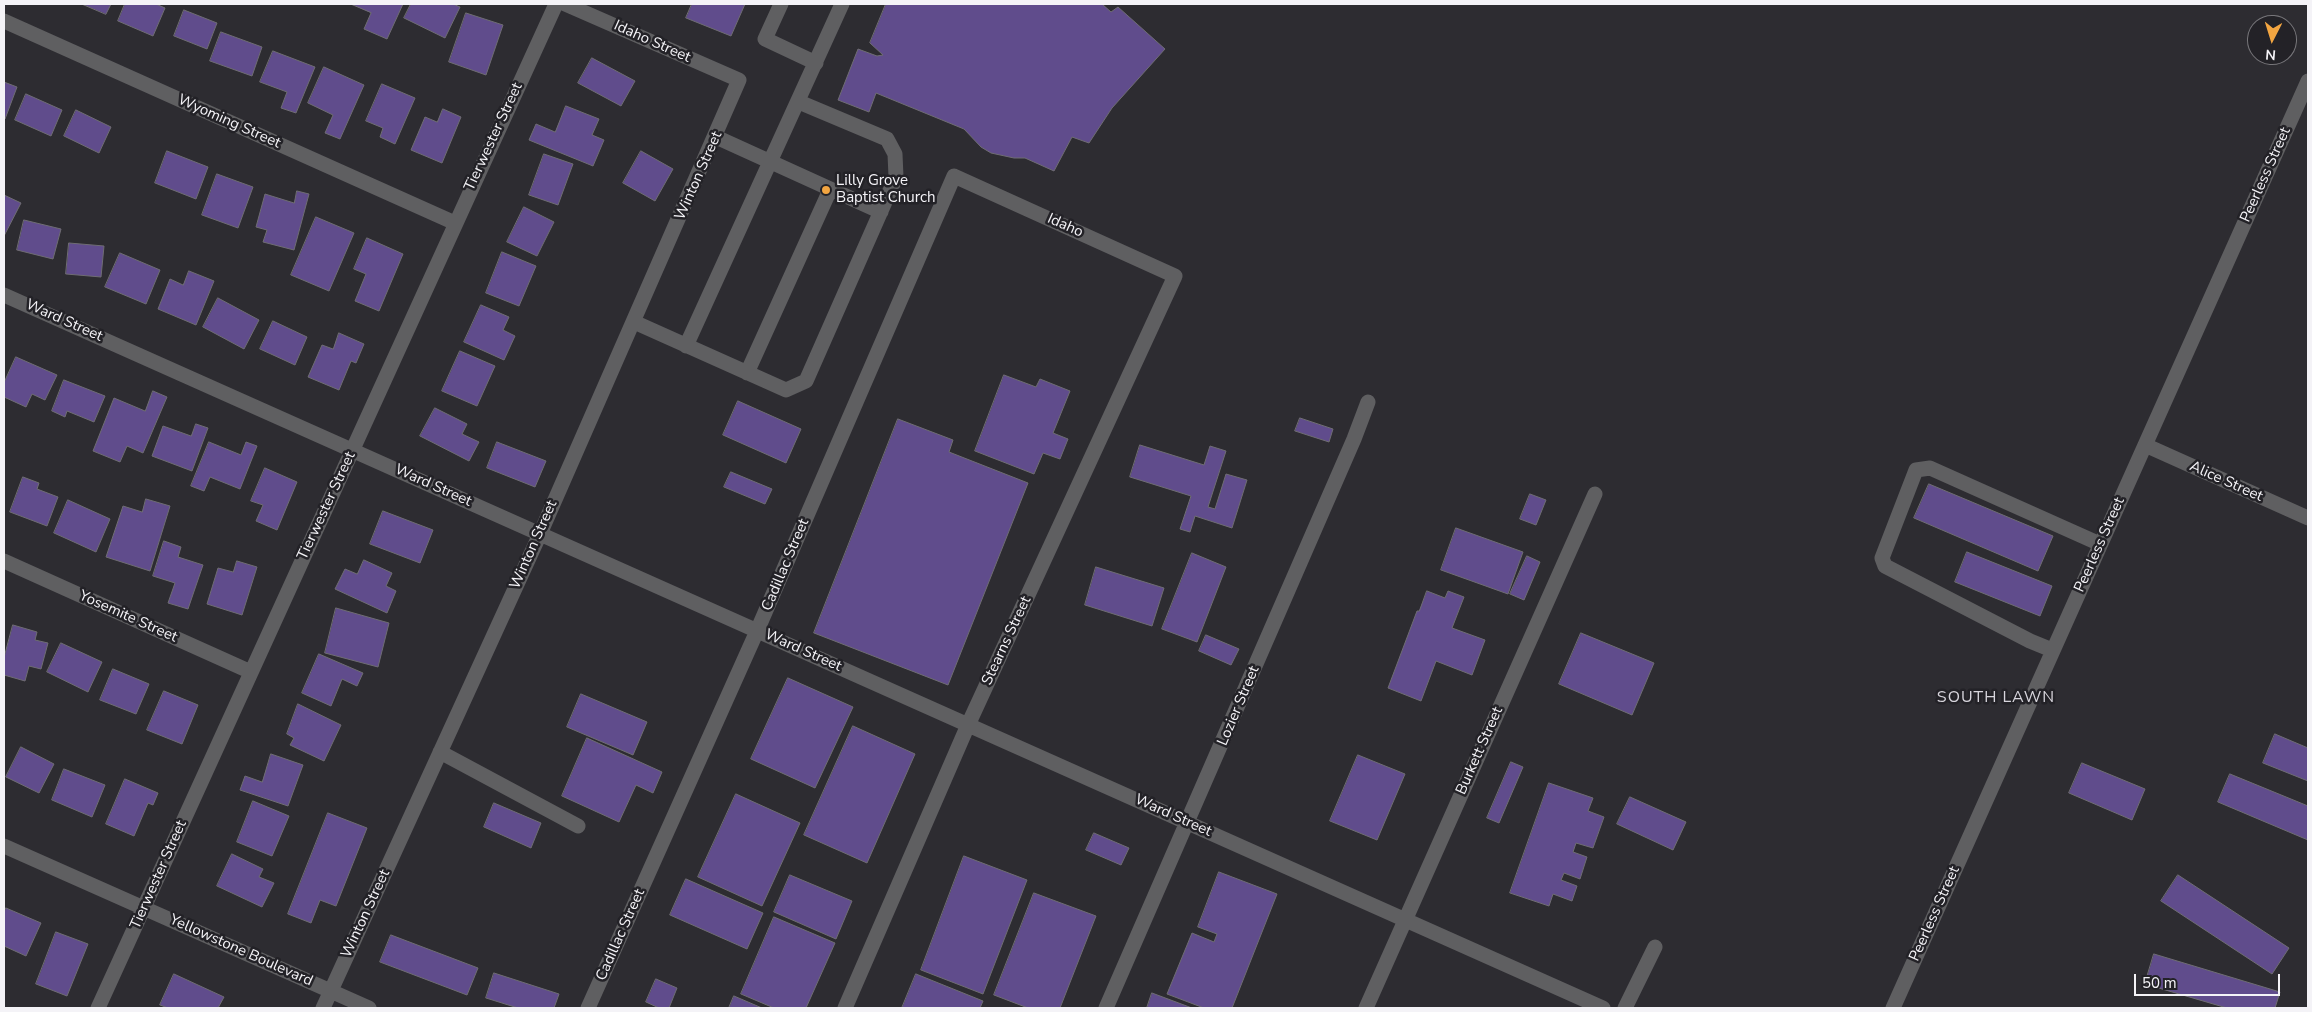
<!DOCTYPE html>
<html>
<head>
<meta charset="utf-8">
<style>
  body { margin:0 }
  #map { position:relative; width:2312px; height:1012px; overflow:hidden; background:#2d2c31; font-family:"Nunito Sans",sans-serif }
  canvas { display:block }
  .frame { position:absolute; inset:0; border:5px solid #f4f3f7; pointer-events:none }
  .north { position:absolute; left:2247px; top:15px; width:50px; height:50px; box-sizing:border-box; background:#232227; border:1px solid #77767a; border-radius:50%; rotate:185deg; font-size:14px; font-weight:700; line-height:20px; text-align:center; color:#f4f3f7 }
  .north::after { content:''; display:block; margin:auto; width:18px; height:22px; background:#f2a541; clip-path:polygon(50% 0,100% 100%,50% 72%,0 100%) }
  .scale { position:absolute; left:2134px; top:974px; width:146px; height:22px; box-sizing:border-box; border:2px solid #f4f3f7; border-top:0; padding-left:6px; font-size:15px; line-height:18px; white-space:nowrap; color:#f4f3f7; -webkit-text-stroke:4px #232227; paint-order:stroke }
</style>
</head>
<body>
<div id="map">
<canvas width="2312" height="1012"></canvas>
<div class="frame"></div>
<div class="north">N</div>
<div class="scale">50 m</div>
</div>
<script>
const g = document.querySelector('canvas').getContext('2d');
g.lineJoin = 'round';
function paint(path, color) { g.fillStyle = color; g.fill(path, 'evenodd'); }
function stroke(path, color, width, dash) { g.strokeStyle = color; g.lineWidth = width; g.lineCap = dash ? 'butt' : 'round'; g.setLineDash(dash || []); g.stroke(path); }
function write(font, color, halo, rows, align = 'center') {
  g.font = font + ' "Nunito Sans",sans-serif'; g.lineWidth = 5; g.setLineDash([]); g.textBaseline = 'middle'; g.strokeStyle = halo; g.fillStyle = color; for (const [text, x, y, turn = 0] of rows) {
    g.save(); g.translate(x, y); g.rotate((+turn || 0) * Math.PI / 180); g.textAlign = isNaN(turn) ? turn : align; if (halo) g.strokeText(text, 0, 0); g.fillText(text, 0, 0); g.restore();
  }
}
const building = new Path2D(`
  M82 4H111L106 14Z
  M125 4H156L165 8 153 36 118 21Z
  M351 4H403L387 39 364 29 371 13Z
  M411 4H453L460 7 445 38 404 18Z
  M692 4H745L731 36 686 18Z
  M886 4H1102L1111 12 1118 7 1165 49 1112 108 1089 143 1072 137 1054 171 1025 158H1014L991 153 981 147 964 129 876 93 869 112 838 100 858 49 877 56 883 55 870 43Z
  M184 10 217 23 207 49 174 36Z
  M466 13 503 25 486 75 449 62Z
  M221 32 262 47 252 76 210 61Z
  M273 51 315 67 296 113 281 108 287 92 260 82Z
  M592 58 635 81 621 106 578 83Z
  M324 67 364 85 340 139 325 133 333 115 308 103Z
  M4 82 17 87 5 119H4Z
  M382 84 415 98 395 144 380 137 383 128 366 121Z
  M26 94 62 110 51 136 15 120Z
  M566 106 599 119 592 135 604 140 593 166 529 140 536 124 555 132Z
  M443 109 461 117 442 163 411 150 425 117 437 122Z
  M76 110 111 127 99 153 64 136Z
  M167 151 208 167 196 199 155 183Z
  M641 151 673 169 655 201 623 183Z
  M544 154 573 164 558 205 529 195Z
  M217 174 253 187 238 228 202 215Z
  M297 191 309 194 294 250 263 242 267 230 256 227 265 194 294 203Z
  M4 195 21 203 4 236Z
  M524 207 554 222 537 256 507 242Z
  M316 217 354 233 329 291 291 275Z
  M24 220 61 229 53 259 17 250Z
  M367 238 403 254 379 311 355 301 366 274 354 269Z
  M69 243 104 246 101 277 66 274Z
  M502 252 536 266 519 306 486 293Z
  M120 253 160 270 146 304 105 287Z
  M189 271 214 281 196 325 158 309 170 279 183 285Z
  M218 298 259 320 244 349 203 327Z
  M481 305 509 317 503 330 515 336 504 360 464 342Z
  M273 321 307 337 295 365 260 349Z
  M339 333 364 344 356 363 351 361 339 390 308 377 322 345 333 349Z
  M460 351 495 366 477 406 442 391Z
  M16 357 57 375 45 400 32 394 26 407 4 397V383Z
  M1004 375 1036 387 1040 379 1070 391 1053 433 1068 439 1060 459 1043 453 1034 474 975 451Z
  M64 380 105 396 94 422 67 411 65 417 52 411Z
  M153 391 167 397 143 453 127 446 120 462 93 451 114 398 145 411Z
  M738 401 801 429 786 463 723 435Z
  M435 408 467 424 462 434 479 442 469 461 420 436Z
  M1300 418 1333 429 1329 442 1295 431Z
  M898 419 953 440 949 452 1028 483 948 685 814 633Z
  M196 424 208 428 192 471 152 456 163 426 191 436Z
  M209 442 241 455 246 442 257 446 240 489 210 477 204 491 191 486Z
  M497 442 546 461 535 487 487 468Z
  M1140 445 1204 465 1210 446 1226 451 1208 507 1215 509 1226 474 1247 480 1232 528 1195 516 1190 532 1180 529 1191 496 1130 477Z
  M265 468 297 482 277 530 256 521 263 505 251 501Z
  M731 472 772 489 765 504 724 487Z
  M23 477 39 483 37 489 58 497 47 526 10 512Z
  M1929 484 2053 536 2038 571 1914 518Z
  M1530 494 1546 500 1536 525 1520 519Z
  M146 499 170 506 150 571 106 557 123 506 142 512Z
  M68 500 110 519 96 552 54 533Z
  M383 511 433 530 420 563 370 544Z
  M1456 528 1523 552 1508 594 1441 570Z
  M164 541 181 547 178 557 203 565 188 609 168 603 175 583 153 576Z
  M1967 552 2052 586 2040 616 1955 582Z
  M1192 553 1226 567 1197 642 1162 629Z
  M1527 556 1540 562 1524 600 1510 594Z
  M364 560 392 573 386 586 396 591 387 613 335 589 345 569 357 574Z
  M237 561 257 567 242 615 207 604 218 568 233 572Z
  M1096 567 1164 588 1152 626 1085 605Z
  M1427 591 1445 598 1448 591 1464 597 1452 628 1485 640 1472 675 1436 661 1421 701 1388 688 1417 611H1419Z
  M336 608 389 623 378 667 325 653Z
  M13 625 37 632 35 640 48 643 41 669 29 666 25 681 4 675V658Z
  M1581 633 1654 663 1632 715 1559 684Z
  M1206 635 1239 649 1231 665 1199 651Z
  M61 643 102 662 88 692 47 672Z
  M319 654 363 673 357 686 342 679 331 706 302 693Z
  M113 669 149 684 136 714 100 700Z
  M788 678 853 707 815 788 751 759Z
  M164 691 198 705 182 744 147 730Z
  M581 694 647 722 633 755 567 727Z
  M298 704 341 725 324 761 290 745 294 738 287 734Z
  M853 726 915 754 867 863 804 835Z
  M2275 734 2308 748V781L2263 763Z
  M587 738 662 772 653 793 636 785 619 822 562 796Z
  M21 747 54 764 39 793 6 777Z
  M271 754 303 765 288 806 240 790 245 776 262 782Z
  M1358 755 1405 774 1377 840 1330 821Z
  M1511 762 1523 767 1499 823 1487 818Z
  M2082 763 2145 789 2132 820 2069 793Z
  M64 769 105 785 92 817 52 800Z
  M2230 774 2308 806V840L2218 802Z
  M125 779 158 793 153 805 148 803 134 836 106 824Z
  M1549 783 1593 798 1588 811 1604 817 1593 848 1576 843 1573 852 1587 857 1580 879 1564 873 1561 880 1577 886 1572 901 1553 894 1549 906 1510 893Z
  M736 794 800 823 762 906 698 877Z
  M1630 797 1686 822 1673 850 1617 824Z
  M253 801 289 816 272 856 237 842Z
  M494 803 541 823 531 848 484 827Z
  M328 813 367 828 336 906 320 900 311 923 288 914Z
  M1094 833 1129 848 1121 865 1086 850Z
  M232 854 263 869 259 877 274 883 262 907 217 886Z
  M964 856 1027 880 983 994 921 970Z
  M1219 872 1277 894 1232 1008H1204L1167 994 1192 933 1214 942 1217 934 1198 927Z
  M790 875 852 901 836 939 774 912Z
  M2178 875 2289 948 2272 974 2161 901Z
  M686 879 763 913 747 949 670 915Z
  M1034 893 1096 916 1060 1008H1028L994 995Z
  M6 908 41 923 26 956 4 946V913Z
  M774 917 835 943 806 1008H774L741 994Z
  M56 932 88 944 67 996 36 984Z
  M391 935 478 968 467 995 380 962Z
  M2154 954 2280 992 2275 1008H2227L2145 984Z
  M494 973 559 994 554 1008H518L486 998Z
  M174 974 224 997 218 1008H168L160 1005Z
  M916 974 983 1001 980 1008H902Z
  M656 979 677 988 669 1008H659L646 1002Z
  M1152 993 1192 1008H1147Z
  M734 996 762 1008H729Z`);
const minor = new Path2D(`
  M781 4 765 39 816 63
  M4 21 455 223
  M716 137 881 212
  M4 295 1603 1008
  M634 322 786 390 806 381 896 177 895 154 887 139 799 102
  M686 346 842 4
  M747 373 830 190
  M2145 445 2308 518
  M4 561 251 672
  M2052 650 2030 641 1885 566 1882 558 1916 470 1930 468 2100 544
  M440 752 578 826
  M4 846 369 1008
  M98 1008 556 4
  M323 1008 540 534 739 80 565 4
  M588 1008 757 631 954 176 1175 276 968 725 845 1008
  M1106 1008 1354 439 1368 402
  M1366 1008 1595 494
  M1625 1008 1655 947
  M1893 1008 2308 81`);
const markers = [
  [826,190,5,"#f2a541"]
];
const streetNames = [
  ["Idaho Street",652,42,24],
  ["Wyoming Street",229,122,24],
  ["Tierwester Street",494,137,-65],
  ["Peerless Street",2266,175,-66],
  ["Winton Street",699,176,-66],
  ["Idaho",1065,226,24],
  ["Ward Street",64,321,24],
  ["Alice Street",2226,482,24],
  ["Ward Street",433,486,24],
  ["Tierwester Street",327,506,-65],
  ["Winton Street",534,545,-66],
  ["Peerless Street",2100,545,-66],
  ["Cadillac Street",786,565,-67],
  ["Yosemite Street",128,617,24],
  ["Stearns Street",1007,641,-65],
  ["Ward Street",803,651,24],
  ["Lozier Street",1239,706,-67],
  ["Burkett Street",1480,751,-66],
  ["Ward Street",1173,816,24],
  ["Tierwester Street",159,875,-66],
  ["Winton Street",366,914,-65],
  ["Peerless Street",1935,914,-66],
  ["Cadillac Street",621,935,-66],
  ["Yellowstone Boulevard",241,951,24]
];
const poiNames = [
  ["Lilly Grove",836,181],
  ["Baptist Church",836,198]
];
const neighbourhoodNames = [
  ["SOUTH LAWN",1996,698]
];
paint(building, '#604c8c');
stroke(building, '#6f6d73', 1);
stroke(minor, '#5f5f61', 15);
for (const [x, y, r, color] of markers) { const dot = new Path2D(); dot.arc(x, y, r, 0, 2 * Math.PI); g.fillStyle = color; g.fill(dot); stroke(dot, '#232227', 2); }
write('15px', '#f4f3f7', '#232227', streetNames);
write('15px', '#f4f3f7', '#232227', poiNames, 'left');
g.letterSpacing = '1px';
write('16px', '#d8d6dd', '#232227', neighbourhoodNames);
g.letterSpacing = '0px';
</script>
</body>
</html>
